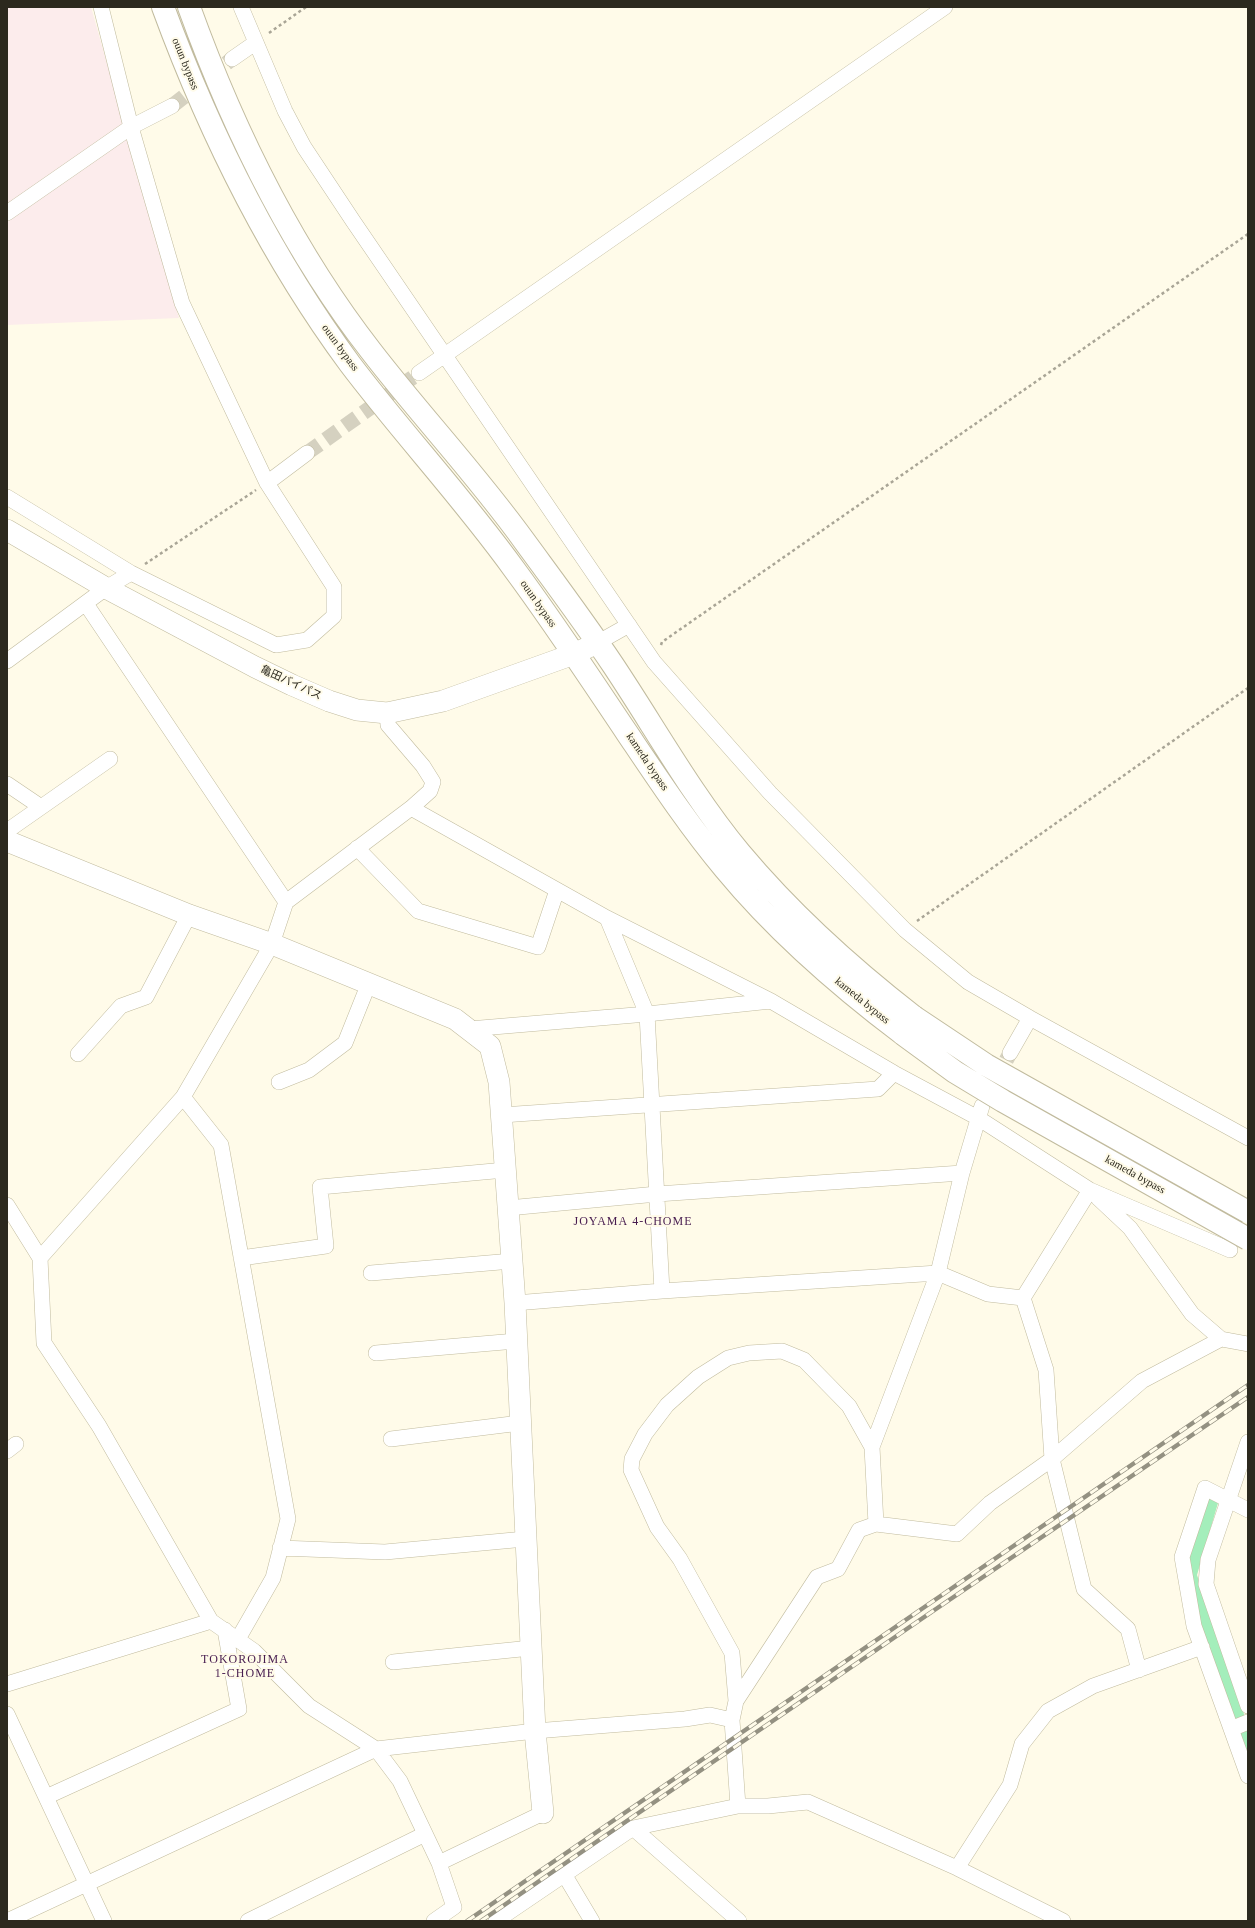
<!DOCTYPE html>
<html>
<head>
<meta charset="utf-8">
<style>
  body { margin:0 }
  #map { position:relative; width:1255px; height:1928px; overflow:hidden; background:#fffbe9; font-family:"Times New Roman",serif }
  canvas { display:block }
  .frame { position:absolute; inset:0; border:8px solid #2c291e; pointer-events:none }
</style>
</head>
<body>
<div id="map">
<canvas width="1255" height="1928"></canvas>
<div class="frame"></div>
</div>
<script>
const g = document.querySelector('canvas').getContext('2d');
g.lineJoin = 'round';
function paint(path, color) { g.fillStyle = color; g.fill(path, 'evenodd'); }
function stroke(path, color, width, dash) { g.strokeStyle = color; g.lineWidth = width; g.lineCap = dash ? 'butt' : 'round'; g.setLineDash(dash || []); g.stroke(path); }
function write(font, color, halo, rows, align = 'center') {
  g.font = font + ' "Times New Roman","Noto Sans JP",serif'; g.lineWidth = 4; g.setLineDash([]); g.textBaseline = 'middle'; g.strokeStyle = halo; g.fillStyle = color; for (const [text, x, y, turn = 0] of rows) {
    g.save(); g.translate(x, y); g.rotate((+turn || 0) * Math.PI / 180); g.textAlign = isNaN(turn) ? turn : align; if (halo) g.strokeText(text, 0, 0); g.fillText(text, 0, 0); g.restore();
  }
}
const industrial = new Path2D(`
  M7 7H91L179 318 7 325Z`);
const green = new Path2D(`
  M1209 1497 1218 1503 1197 1575 1248 1726V1763L1204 1637 1187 1560Z`);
const streetTunnel = new Path2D(`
  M172 106 232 59
  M307 453 419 373
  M985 1101 1010 1053`);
const path = new Path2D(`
  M269 33 306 7
  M145 564 256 490
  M661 645 662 642 1248 234
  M917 921 1248 688`);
const street = new Path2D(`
  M241 7 285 111 304 147 353 221 654 662 770 793 905 930 968 982 1030 1018 1248 1138
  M232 59 255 43
  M7 213 131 127 172 106
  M419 373 945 7
  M267 483 307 453
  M7 497 131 573 276 645 307 640 334 616V587L267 483 182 303 131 127 101 7
  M86 604 286 902
  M597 643 629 625
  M7 661 106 588 131 573
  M7 784 41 807
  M411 808 607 918 771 1001 894 1073 978 1118 1090 1190 1230 1250
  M7 831 110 759
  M357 848 418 911 538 947 557 890
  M607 918 647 1014 662 1291
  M469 1029 647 1014 771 1001
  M1010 1053 1030 1018
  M78 1054 121 1006 146 997 189 915
  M279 1082 309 1070 345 1043 369 983
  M183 1097 221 1145 288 1519 273 1578 238 1639
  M502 1115 878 1089 894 1073
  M1090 1190 1023 1298 1046 1370 1052 1459 1084 1589 1128 1629 1139 1670
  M1098 1198 1130 1228 1192 1314 1221 1339 1248 1344
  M7 1205 40 1258 44 1343 99 1426 211 1621 254 1651 309 1706 376 1749 400 1781 439 1863 543 1813
  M508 1208 657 1194 962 1173
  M40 1258 183 1097 272 944 286 902 411 808 430 791 433 782 423 766 388 725 387 713
  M241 1258 326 1246 320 1187 505 1170
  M371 1273 512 1261
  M515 1303 662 1291 938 1273 988 1294 1023 1298
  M376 1353 516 1341
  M391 1439 520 1423
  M1248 1442 1208 1560 1206 1584 1248 1706
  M872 1447 938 1273 962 1173 982 1106
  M7 1451 16 1444
  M1248 1510 1205 1488 1182 1557 1194 1626 1248 1776
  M280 1548 385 1552 525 1539
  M393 1662 531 1648
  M7 1684 211 1621
  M736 1701 817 1577 838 1569 859 1530 876 1524 957 1534 990 1503 1052 1459 1142 1381 1221 1339
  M7 1714 104 1921
  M1231 1729 1248 1722
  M46 1797 239 1709 225 1630
  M738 1806 732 1720 736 1701 732 1653 680 1559 657 1527 631 1470 632 1459 645 1434 667 1405 698 1377 728 1358 749 1353 782 1351 804 1360 849 1406 872 1447 876 1524
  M633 1828 739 1921
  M957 1868 1010 1785 1022 1744 1048 1711 1093 1686 1202 1647
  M564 1874 592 1921
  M7 1921 376 1749 535 1731 685 1719 710 1715 732 1720
  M248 1921 425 1834
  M434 1921 454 1907 439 1863
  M496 1921 633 1828 738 1806H768L808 1802 957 1868 1063 1921`);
const secondary = new Path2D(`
  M7 530 106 588 255 667 292 685 329 701 357 710 387 713 443 701 574 654 597 643
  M7 841 189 915 272 944 455 1019 490 1046 499 1082 515 1303 535 1731 543 1813`);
const highway = new Path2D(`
  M163 7C210 135 269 254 350 364 403 434 463 498 514 569 554 623 590 678 627 733 658 779 689 826 725 869 777 932 838 985 903 1034
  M189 7C233 129 291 248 371 351 421 416 477 475 525 542 555 583 585 623 613 665 655 728 692 795 740 853 791 914 851 968 914 1017`);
const rail = new Path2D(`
  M467 1921 1248 1385
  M481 1921 933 1611 1248 1397`);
const highwayBridge = new Path2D(`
  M914 1017 986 1065 1248 1212
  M903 1034 955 1072 1003 1101 1248 1239`);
const streetNames = [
  ["ouun bypass",185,64,68],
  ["ouun bypass",340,348,54],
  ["ouun bypass",538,604,55],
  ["亀田バイパス",291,683,25],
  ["kameda bypass",647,762,56],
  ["kameda bypass",862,1001,39],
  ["kameda bypass",1135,1175,29]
];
const neighbourhoodNames = [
  ["JOYAMA 4-CHOME",633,1222],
  ["TOKOROJIMA",245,1660],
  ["1-CHOME",245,1674]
];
paint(industrial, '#fcecec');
paint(green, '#a4eebb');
stroke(streetTunnel, '#d5d1c0', 15, [15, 8]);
stroke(street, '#c1bb9e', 16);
stroke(secondary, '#c1bb9e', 22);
stroke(highway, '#c1bb9e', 24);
stroke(path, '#a9a596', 2.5, [3, 3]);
stroke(street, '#fff', 15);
stroke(secondary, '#fff', 21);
stroke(highway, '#fff', 22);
stroke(rail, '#949182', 4.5);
stroke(rail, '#fffbe9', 3, [9]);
stroke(highwayBridge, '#c1bb9e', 24, []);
stroke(highwayBridge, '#fff', 22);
write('11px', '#2c291e', '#fffbe9', streetNames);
g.letterSpacing = '1px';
write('12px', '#471c4f', '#fffbe9', neighbourhoodNames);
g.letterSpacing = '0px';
</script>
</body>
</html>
